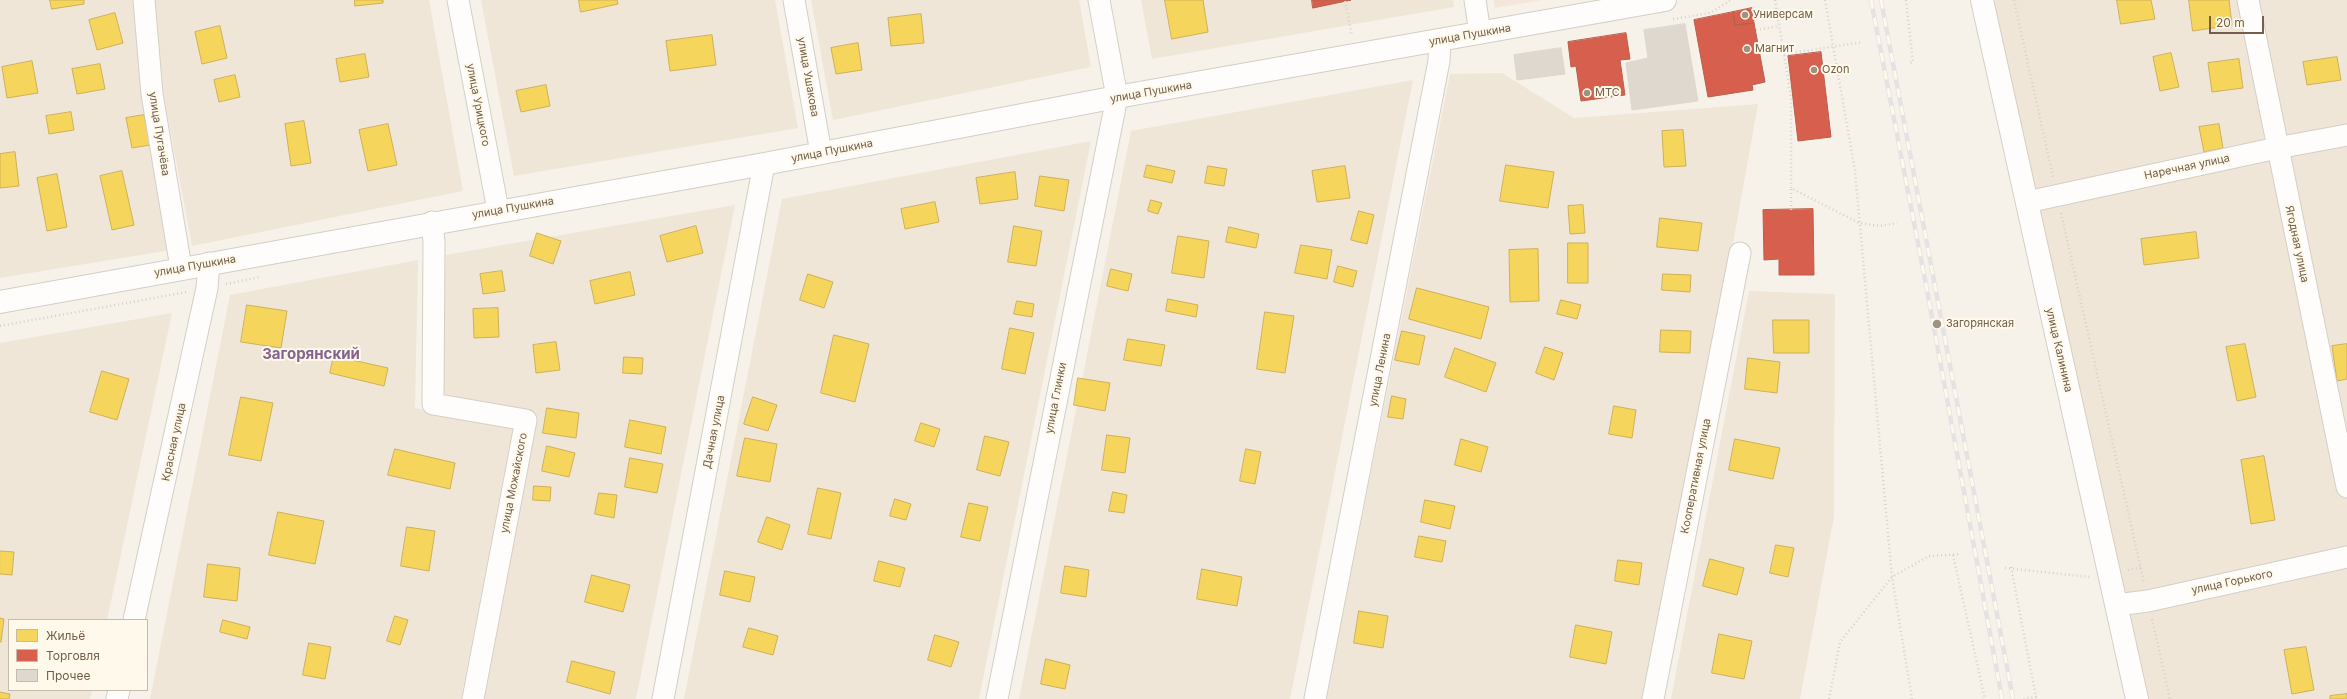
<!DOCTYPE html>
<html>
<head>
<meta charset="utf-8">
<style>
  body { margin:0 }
  #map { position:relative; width:2347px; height:699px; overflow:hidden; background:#f6f2e9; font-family:Inter,sans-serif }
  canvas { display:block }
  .legend { position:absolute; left:8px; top:619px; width:140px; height:72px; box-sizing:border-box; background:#fef9ea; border:1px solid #c6bbaa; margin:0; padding:5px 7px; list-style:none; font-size:12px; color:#725e4b }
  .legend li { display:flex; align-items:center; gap:8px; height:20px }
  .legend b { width:20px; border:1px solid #c6bbaa }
  .scale { position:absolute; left:2209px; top:16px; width:55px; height:18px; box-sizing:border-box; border:2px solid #725e4b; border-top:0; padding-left:5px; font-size:12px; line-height:14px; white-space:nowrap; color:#725e4b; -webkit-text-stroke:3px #fef9ea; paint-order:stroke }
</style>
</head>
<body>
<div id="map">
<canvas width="2347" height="699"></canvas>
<ul class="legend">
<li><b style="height:11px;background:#f6d55c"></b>Жильё</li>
<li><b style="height:11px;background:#d6604d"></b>Торговля</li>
<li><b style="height:11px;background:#dfd8cf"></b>Прочее</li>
</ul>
<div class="scale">20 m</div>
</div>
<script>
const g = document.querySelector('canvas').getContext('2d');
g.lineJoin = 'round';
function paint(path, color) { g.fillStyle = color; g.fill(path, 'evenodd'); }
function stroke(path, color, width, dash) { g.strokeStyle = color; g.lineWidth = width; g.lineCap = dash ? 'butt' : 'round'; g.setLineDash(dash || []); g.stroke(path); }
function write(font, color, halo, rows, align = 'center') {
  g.font = font + ' Inter,sans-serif'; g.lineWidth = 4; g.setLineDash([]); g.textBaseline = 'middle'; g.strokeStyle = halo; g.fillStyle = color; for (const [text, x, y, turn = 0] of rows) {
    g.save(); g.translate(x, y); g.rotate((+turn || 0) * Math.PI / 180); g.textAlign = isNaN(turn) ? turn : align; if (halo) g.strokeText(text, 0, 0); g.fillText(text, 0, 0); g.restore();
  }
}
const residential = new Path2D(`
  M0 0H138L171 250 0 278Z
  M152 0H429L463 191 192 246 150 22Z
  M481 0H775L798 128 514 176Z
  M811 0H1079L1091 67 833 120Z
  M1141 0H1453L1454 7 1152 59Z
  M1982 0H2347V699H2137Z
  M1502 73 1574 118 1758 104 1727 277 1643 699H1326L1450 74Z
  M1413 80 1290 699H1019L1131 131Z
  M1091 141 979 699H684L782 199Z
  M735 205 636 699H482L535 412 456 402 441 391 445 255Z
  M418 260 415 408 513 427 461 699H150L230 295Z
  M1749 291 1835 294 1834 516 1800 699H1671Z
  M172 313 107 620H9V690H92L90 699H0V343Z`);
const commercial = new Path2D(`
  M1493 0H1542L1495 8Z`);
const homes = new Path2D(`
  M50 0H84V4L52 9Z
  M355 0H383V3L355 6Z
  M579 0H617L618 4 581 12Z
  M1165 0H1203L1208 32 1172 39Z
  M2117 0H2151L2155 19 2121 24Z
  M2189 0H2229L2232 25 2193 31Z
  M115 13 123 43 97 50 89 20Z
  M921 14 924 43 891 46 888 18Z
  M220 26 227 58 202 64 195 32Z
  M712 35 716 65 670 71 666 41Z
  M858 43 862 70 836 74 831 48Z
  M2171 53 2179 87 2160 91 2153 57Z
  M365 54 369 77 340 82 336 59Z
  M2337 57 2341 80 2307 85 2303 62Z
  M2239 59 2243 88 2212 92 2208 63Z
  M32 61 38 93 7 98 2 67Z
  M100 64 105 89 77 94 72 69Z
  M235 75 240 97 219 102 214 80Z
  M546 85 550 106 521 112 516 91Z
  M71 112 74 130 49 134 46 116Z
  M144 115 150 145 132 148 126 118Z
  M304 121 311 163 291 166 285 124Z
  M388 124 397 165 368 171 359 130Z
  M2219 124 2223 148 2204 152 2199 127Z
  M1683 130 1686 166 1664 167 1662 131Z
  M15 152 19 186 0 188V154Z
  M1147 165 1175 171 1172 183 1144 177Z
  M1506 165 1554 172 1548 208 1500 201Z
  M1208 166 1227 169 1224 186 1205 183Z
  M1345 166 1350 198 1317 202 1312 171Z
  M122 171 134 225 112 230 100 176Z
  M1015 172 1018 199 980 204 976 178Z
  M57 174 67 227 47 231 37 178Z
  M1040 176 1069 180 1064 211 1035 206Z
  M1151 200 1162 203 1158 214 1148 211Z
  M935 202 939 222 905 229 901 209Z
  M1583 205 1585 233 1570 234 1568 206Z
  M1359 211 1374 215 1367 244 1351 240Z
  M1660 218 1702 223 1698 251 1657 247Z
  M696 226 703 253 667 262 660 236Z
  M1014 226 1042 231 1036 266 1008 262Z
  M1229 227 1259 234 1256 248 1226 242Z
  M2196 232 2199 258 2144 265 2141 239Z
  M537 233 561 241 553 264 530 256Z
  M1178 236 1209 241 1204 278 1172 273Z
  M1568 243H1588V283H1568Z
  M1301 245 1332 250 1327 279 1295 273Z
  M1538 249 1539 301 1510 302 1509 250Z
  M1338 266 1357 271 1353 287 1334 282Z
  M1111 269 1132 274 1128 291 1107 286Z
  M502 271 505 291 483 294 480 274Z
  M630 272 635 295 595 304 590 281Z
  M808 274 833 282 824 308 800 300Z
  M1663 274 1691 275 1690 292 1662 290Z
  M1417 288 1489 307 1481 339 1409 319Z
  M1168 299 1198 305 1196 317 1166 311Z
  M1561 300 1581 305 1577 319 1557 314Z
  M1017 301 1034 304 1032 317 1014 314Z
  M247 305 287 311 281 348 241 342Z
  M498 308 499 337 474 338 473 309Z
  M1265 312 1294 316 1285 373 1257 369Z
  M1773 320H1809V353H1774Z
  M1010 328 1034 333 1025 374 1002 369Z
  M1661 330 1691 331 1690 353 1660 352Z
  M1402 331 1425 336 1419 365 1395 360Z
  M834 335 869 344 855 402 821 393Z
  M1128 339 1165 345 1161 366 1124 360Z
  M556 342 560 370 536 373 533 345Z
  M2245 344 2256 397 2237 401 2226 347Z
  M2347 344V379L2337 381 2332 346Z
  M1545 347 1563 353 1554 380 1536 373Z
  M1455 348 1496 363 1486 392 1445 377Z
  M334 356 388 368 384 386 330 373Z
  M624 357 643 358 642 374 623 373Z
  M1748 358 1780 362 1777 393 1745 389Z
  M102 371 129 379 117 420 90 412Z
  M1078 378 1110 383 1105 411 1074 405Z
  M1392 396 1406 399 1403 419 1388 417Z
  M241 397 273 403 261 461 229 455Z
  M753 397 777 405 768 431 744 424Z
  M1614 406 1636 410 1632 438 1609 434Z
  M547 408 579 413 576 438 543 433Z
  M630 420 666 427 661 454 625 447Z
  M921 423 940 429 934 447 915 441Z
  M1107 435 1130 438 1125 473 1102 470Z
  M985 436 1009 442 1000 476 977 470Z
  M745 438 777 444 770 482 737 476Z
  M1461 439 1488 447 1481 472 1455 465Z
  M1735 439 1780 448 1773 479 1729 470Z
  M547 446 575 453 569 477 542 471Z
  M395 449 455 463 450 489 388 475Z
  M1246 449 1261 452 1255 484 1240 481Z
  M2264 456 2275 520 2251 524 2241 460Z
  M630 458 663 464 657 493 625 487Z
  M534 486 551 487 550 501 533 500Z
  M818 488 841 493 831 539 808 534Z
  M1113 492 1127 495 1124 513 1109 511Z
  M599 493 617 495 614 518 595 514Z
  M895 499 911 504 906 520 890 516Z
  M1425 500 1455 506 1450 529 1421 522Z
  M969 503 988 507 980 541 961 537Z
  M278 512 324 521 315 564 269 555Z
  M767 517 790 525 782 550 758 542Z
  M407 527 435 531 429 571 401 566Z
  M1419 536 1446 541 1442 562 1415 557Z
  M1776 545 1794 548 1788 577 1770 573Z
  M0 551 14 552 12 575 0 574Z
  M1710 559 1744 568 1737 595 1703 586Z
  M1618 560 1642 563 1639 585 1615 581Z
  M879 561 905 568 900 587 874 581Z
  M208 564 240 568 237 601 204 597Z
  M1065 566 1089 570 1086 597 1061 593Z
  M1202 569 1242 577 1237 606 1197 599Z
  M725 571 755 577 750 602 720 595Z
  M592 575 630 585 623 612 585 602Z
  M1359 611 1388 616 1383 648 1354 643Z
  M395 616 408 620 400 645 387 641Z
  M0 618 4 619 1 642H0Z
  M223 620 250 627 247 639 220 632Z
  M1576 625 1612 632 1606 664 1570 657Z
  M749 628 778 636 773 655 743 647Z
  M1719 634 1752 641 1744 679 1712 673Z
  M935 635 959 642 951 667 928 660Z
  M309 643 331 647 325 679 303 675Z
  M2306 647 2314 690 2292 694 2284 650Z
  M1046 659 1070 665 1065 689 1041 684Z
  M572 661 615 672 610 694 567 682Z
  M0 692 10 694 9 699H0Z
  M2347 694V699H2330V696Z`);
const shops = new Path2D(`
  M1312 0H1351L1313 8Z
  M1752 8 1754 23 1735 25 1733 12Z
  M1733 12 1735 25 1754 23 1765 82 1752 85 1753 90 1708 97 1694 20Z
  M1626 33 1630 59 1620 60 1625 95 1581 101 1576 66 1571 67 1568 42Z
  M1821 52 1831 137 1798 141 1788 56Z
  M1813 209 1814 275H1779V259L1764 260 1763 210Z`);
const building = new Path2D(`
  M1685 24 1698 101 1632 110 1626 63 1648 58 1644 30Z
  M1561 48 1565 74 1517 80 1514 55Z`);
const path = new Path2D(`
  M1775 0 1791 97V188L1859 223 1880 226 1897 223
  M1825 0 1855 171 1892 577 1912 699
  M1906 0 1913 62 1910 63
  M2014 0 2053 177
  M1345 1 1352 36
  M1753 15 1776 11
  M1673 19 1710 13 1731 0
  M1756 30 1779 26
  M1784 54 1863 42
  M1791 210V188
  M2061 213 2144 583
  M226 284 260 277
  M0 326 187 292
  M1953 555 1985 699
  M2011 567 2036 697 2022 699
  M2005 568 2090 577
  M2128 570 2141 567
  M2152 619 2170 699
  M1829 699 1840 642 1892 577 1929 556 1960 554`);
const minor = new Path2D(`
  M144 0 152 94 181 268
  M458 0 498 210
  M794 0 821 153
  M1475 0 1480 33
  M2248 0 2347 487
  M2027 202 2277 148 2347 135
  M432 222 434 242 433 404 526 420 473 699
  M2116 605 2148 601 2347 557
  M134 620 207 288 209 263
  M117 699 119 690
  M663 699 764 164
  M997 699 1117 97 1099 0
  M1315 699 1439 61 1440 40
  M1653 699 1740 253`);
const secondary = new Path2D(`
  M1982 0 2137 699
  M0 302 764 164 1117 97 1665 0`);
const rail = new Path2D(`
  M1871 0 1927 290 2002 699
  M1881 0 2013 699`);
const markers = [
  [1745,15,4,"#a09282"],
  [1747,49,4,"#a09282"],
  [1814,70,4,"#a09282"],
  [1587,93,4,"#a09282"],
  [1937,324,5,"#a09282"]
];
const poiNames = [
  ["Универсам",1753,15],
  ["Магнит",1755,49],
  ["Ozon",1822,70],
  ["МТС",1595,93],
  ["Загорянская",1946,324]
];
const streetNames = [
  ["улица Пушкина",1470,35,-10],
  ["улица Ушакова",808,77,80],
  ["улица Пушкина",1151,92,-10],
  ["улица Урицкого",478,105,79],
  ["улица Пугачёва",159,134,81],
  ["улица Пушкина",832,151,-11],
  ["Наречная улица",2187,167,-12],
  ["улица Пушкина",513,208,-10],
  ["Ягодная улица",2297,244,78],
  ["улица Пушкина",195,266,-10],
  ["улица Калинина",2059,350,77],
  ["улица Ленина",1380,370,-79],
  ["улица Глинки",1056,398,-79],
  ["Дачная улица",714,432,-79],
  ["Красная улица",174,442,-78],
  ["Кооперативная улица",1696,476,-79],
  ["улица Можайского",514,483,-79],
  ["улица Горького",2232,582,-12]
];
const districtNames = [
  ["Загорянский",311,354]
];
paint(residential, '#efe6d7');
paint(commercial, '#f4e6da');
paint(homes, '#f6d55c');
stroke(homes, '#ceb157', 1);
paint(shops, '#d6604d');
stroke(shops, '#b85f4c', 1);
paint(building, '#dfd8cf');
stroke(building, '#dfd6cc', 1);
stroke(minor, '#d4cfc6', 23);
stroke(secondary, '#d4cec4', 24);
stroke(path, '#d7d1ca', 2.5, [1, 3]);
stroke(minor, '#fefdfc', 21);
stroke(secondary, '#fefdfc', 22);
stroke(rail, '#e5e2e4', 4.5);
stroke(rail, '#fef9ea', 3, [9]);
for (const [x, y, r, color] of markers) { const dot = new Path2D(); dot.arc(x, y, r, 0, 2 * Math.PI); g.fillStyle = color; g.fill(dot); stroke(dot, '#fef9ea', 1.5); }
write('11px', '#725e4b', '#fef9ea', poiNames, 'left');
write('11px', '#725e4b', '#fef9ea', streetNames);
write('bold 15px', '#86638f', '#fef9ea', districtNames);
</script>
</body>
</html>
